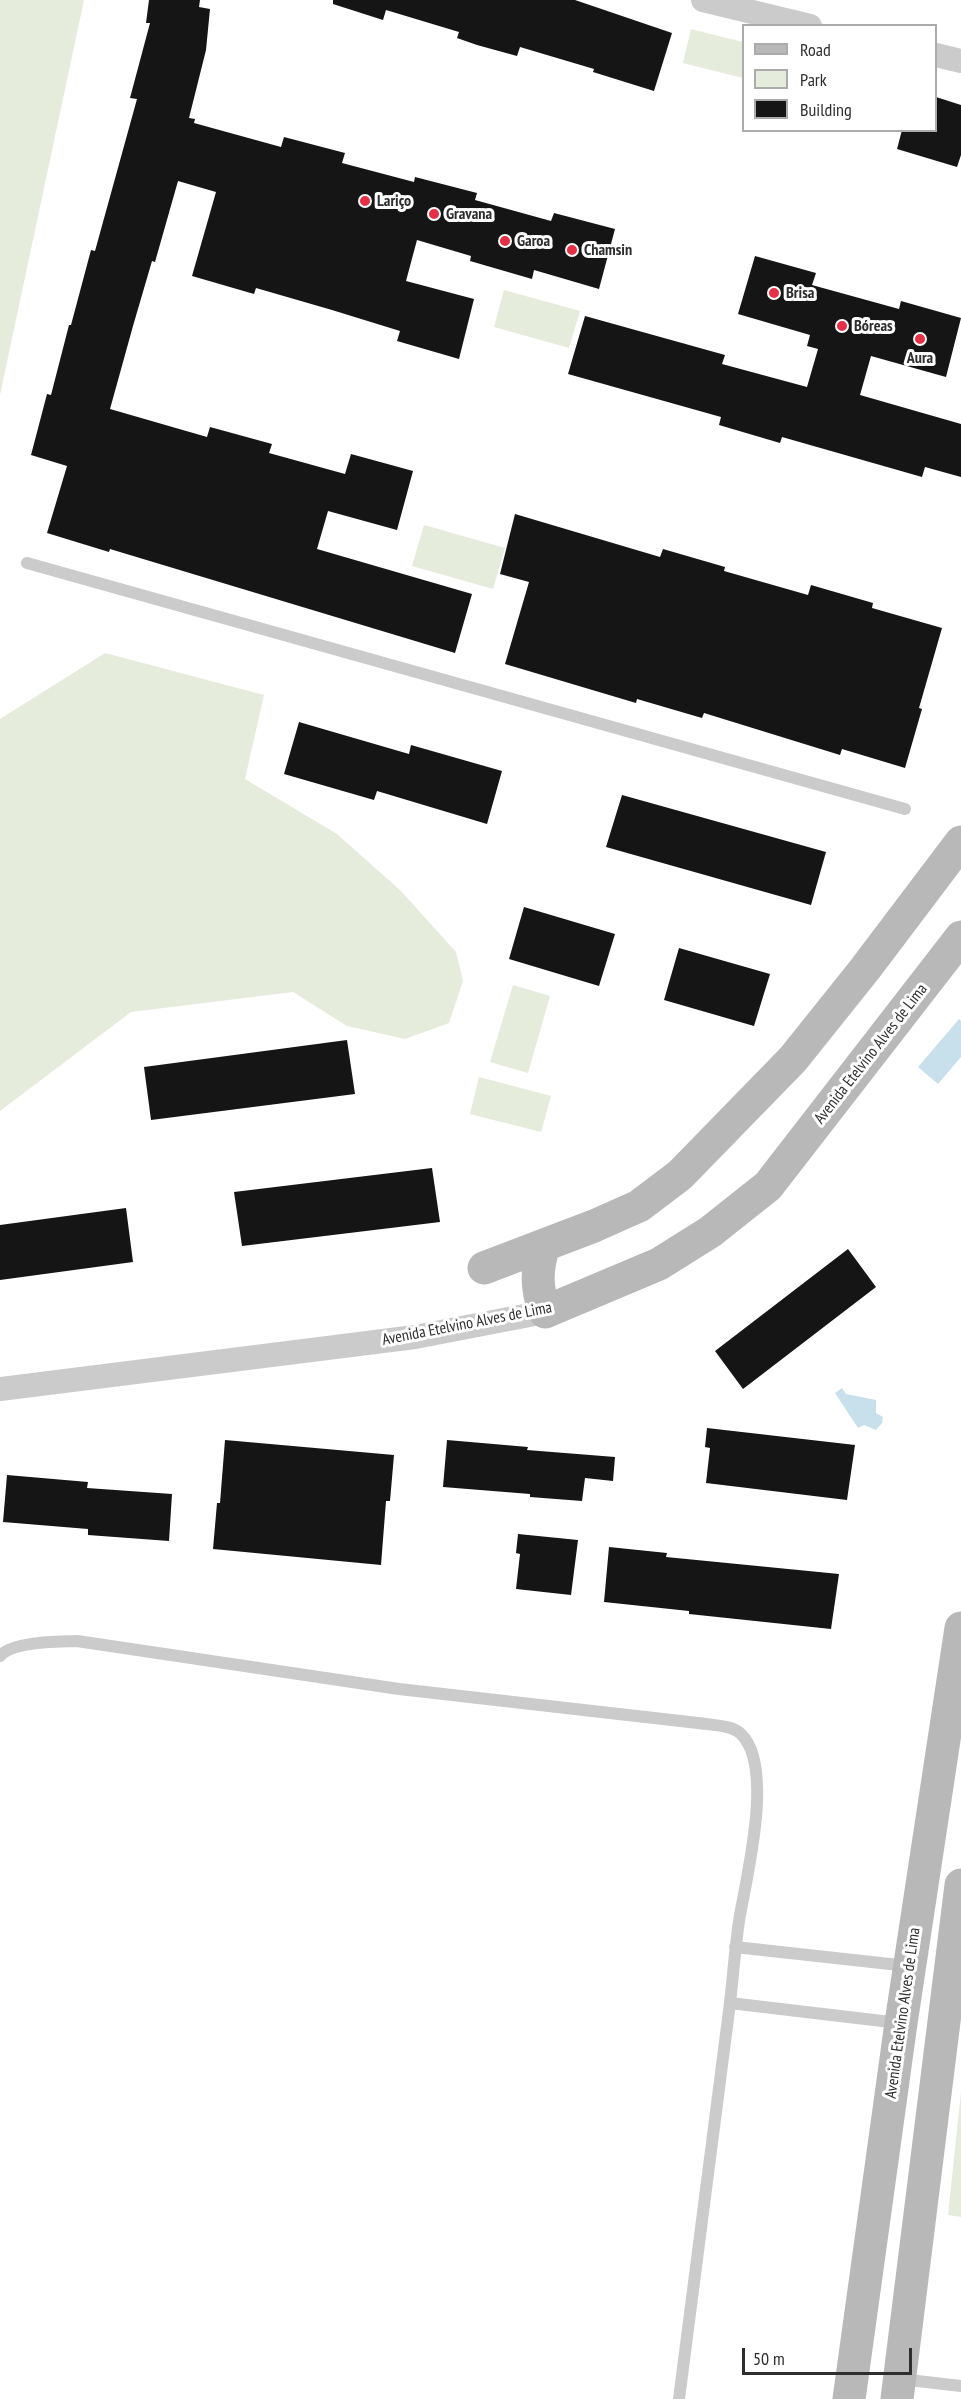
<!DOCTYPE html>
<html>
<head>
<meta charset="utf-8">
<style>
  body { margin:0 }
  #map { position:relative; width:961px; height:2399px; overflow:hidden; background:#fff; font-family:"PT Sans Narrow",sans-serif }
  canvas { display:block }
  .legend { position:absolute; left:742px; top:24px; width:195px; height:108px; box-sizing:border-box; background:#fff; border:2px solid #ababab; margin:0; padding:8px 10px; list-style:none; font-size:18px; color:#2e2e2e }
  .legend li { display:flex; align-items:center; gap:12px; height:30px }
  .legend b { width:30px; border:2px solid #ababab }
  .scale { position:absolute; left:742px; top:2348px; width:170px; height:27px; box-sizing:border-box; border:3px solid #2e2e2e; border-top:0; padding-left:8px; font-size:18px; line-height:21px; white-space:nowrap; color:#2e2e2e; -webkit-text-stroke:4px #fff; paint-order:stroke }
</style>
</head>
<body>
<div id="map">
<canvas width="961" height="2399"></canvas>
<ul class="legend">
<li><b style="height:8px;background:#b8b8b8"></b>Road</li>
<li><b style="height:16px;background:#e5ecdc"></b>Park</li>
<li><b style="height:16px;background:#151515"></b>Building</li>
</ul>
<div class="scale">50 m</div>
</div>
<script>
const g = document.querySelector('canvas').getContext('2d');
g.lineJoin = 'round';
function paint(path, color) { g.fillStyle = color; g.fill(path, 'evenodd'); }
function stroke(path, color, width, dash) { g.strokeStyle = color; g.lineWidth = width; g.lineCap = dash ? 'butt' : 'round'; g.setLineDash(dash || []); g.stroke(path); }
function write(font, color, halo, rows, align = 'center') {
  g.font = font + ' "PT Sans Narrow",sans-serif'; g.lineWidth = 6; g.setLineDash([]); g.textBaseline = 'middle'; g.strokeStyle = halo; g.fillStyle = color; for (const [text, x, y, turn = 0] of rows) {
    g.save(); g.translate(x, y); g.rotate((+turn || 0) * Math.PI / 180); g.textAlign = isNaN(turn) ? turn : align; if (halo) g.strokeText(text, 0, 0); g.fillText(text, 0, 0); g.restore();
  }
}
const green = new Path2D(`
  M0 0H84L0 395Z
  M691 29 743 42V78L683 63Z
  M504 290 580 311 569 348 494 327Z
  M424 525 505 548 493 589 412 566Z
  M105 653 264 695 245 779 337 834 400 890 456 952 463 981 449 1023 405 1039 347 1026 293 992 131 1012 0 1111V719Z
  M513 985 550 996 528 1073 490 1062Z
  M479 1077 551 1096 541 1132 470 1114Z
  M961 2092V2217L948 2215Z`);
const water = new Path2D(`
  M959 1019 961 1021V1057L938 1084 918 1067Z
  M842 1388 846 1394 876 1400V1413L883 1417 882 1423 876 1430 864 1425 858 1428 835 1393Z`);
const building = new Path2D(`
  M149 0H200L199 7 210 9 206 50 189 118 195 119 194 123 281 147 284 137 345 153 342 163 414 182 415 177 477 193 475 200 551 221 554 213 615 229 599 289 534 270 532 279 470 261 471 256 417 240 406 281 474 299 459 359 397 341 400 331 332 310 256 288 254 294 192 276 216 192 178 181 155 262 152 261 133 326 110 409 207 437 210 427 272 444 269 453 345 474 351 454 413 471 397 530 328 511 317 549 472 594 455 653 110 549 109 552 47 533 67 466 31 455 47 394 51 395 69 325H71L91 250 95 251 137 99 130 98 150 23H146Z
  M333 0H575L672 33 654 91 593 72 594 69 520 47 517 56 477 45 457 38 459 32 386 10 383 20 333 4Z
  M936 97 961 105V155L957 167 897 149 902 130H936Z
  M755 256 816 273 812 285 899 309 901 301 961 318 946 377 871 356 860 395 961 424V477L925 467 922 477 782 437 780 443 719 425 721 417 568 374 585 316 725 355 722 364 807 387 818 349 807 346 810 335 738 314Z
  M515 514 660 557 663 549 725 567 724 571 808 595 811 585 873 603 872 608 942 628 919 708 922 709 905 768 842 749 840 755 704 713 702 718 637 699 636 703 505 664 529 582 500 574Z
  M299 722 409 754 411 745 502 771 487 824 377 791 374 800 284 774Z
  M622 795 826 852 811 905 606 847Z
  M524 907 615 934 599 986 509 959Z
  M679 948 770 974 754 1026 664 1000Z
  M347 1040 355 1094 151 1120 144 1067Z
  M432 1168 440 1222 242 1246 234 1192Z
  M126 1208 133 1262 0 1280V1225Z
  M848 1249 876 1287 743 1389 715 1351Z
  M707 1428 855 1445 847 1500 706 1483 710 1448 705 1447Z
  M225 1440 394 1455 390 1501H386L381 1565 213 1549 217 1503H220Z
  M447 1440 528 1447 527 1450 615 1457 613 1481 585 1478 582 1501 530 1497V1494L443 1487Z
  M7 1475 88 1482 87 1488 172 1494 169 1541 88 1535V1529L3 1522Z
  M518 1534 578 1540 571 1595 516 1589 520 1554 516 1553Z
  M609 1547 667 1553 666 1557 839 1574 831 1629 689 1614V1611L604 1602Z`);
const lane = new Path2D(`
  M27 563 905 809
  M0 1656C13 1641 58 1642 77 1641L399 1689 698 1723C711 1725 732 1725 741 1734 775 1767 746 1878 739 1921 735 1949 733 1976 730 2003L679 2399
  M735 1947 908 1966
  M730 2003 899 2023
  M900 2379 961 2386`);
const street = new Path2D(`
  M703 0 810 26
  M936 55 961 61
  M0 1389 415 1337 545 1312`);
const secondary = new Path2D(`
  M544 1246C536 1270 536 1288 545 1312L659 1264 710 1232 768 1186 961 937
  M484 1268 594 1226 639 1206 680 1175 793 1059 865 969 961 842
  M849 2399 901 2023 961 1628
  M897 2399 961 1885`);
const markers = [
  [365,201,6,"#e53046"],
  [434,214,6,"#e53046"],
  [505,241,6,"#e53046"],
  [572,250,6,"#e53046"],
  [774,293,6,"#e53046"],
  [842,326,6,"#e53046"],
  [920,339,6,"#e53046"]
];
const poiNames = [
  ["Lariço",377,201],
  ["Gravana",446,214],
  ["Garoa",517,241],
  ["Chamsin",584,250],
  ["Brisa",786,293],
  ["Bóreas",854,326],
  ["Aura",920,358,"center"]
];
const streetNames = [
  ["Avenida Etelvino Alves de Lima",871,1054,-52],
  ["Avenida Etelvino Alves de Lima",467,1324,-11],
  ["Avenida Etelvino Alves de Lima",903,2013,-82]
];
paint(green, '#e5ecdc');
paint(water, '#c8dfec');
paint(building, '#151515');
stroke(lane, '#cbcbcb', 12);
stroke(street, '#cbcbcb', 24);
stroke(secondary, '#b8b8b8', 33);
for (const [x, y, r, color] of markers) { const dot = new Path2D(); dot.arc(x, y, r, 0, 2 * Math.PI); g.fillStyle = color; g.fill(dot); stroke(dot, '#fff', 2); }
write('bold 16px', '#2e2e2e', '#fff', poiNames, 'left');
write('16px', '#2e2e2e', '#fff', streetNames);
</script>
</body>
</html>
